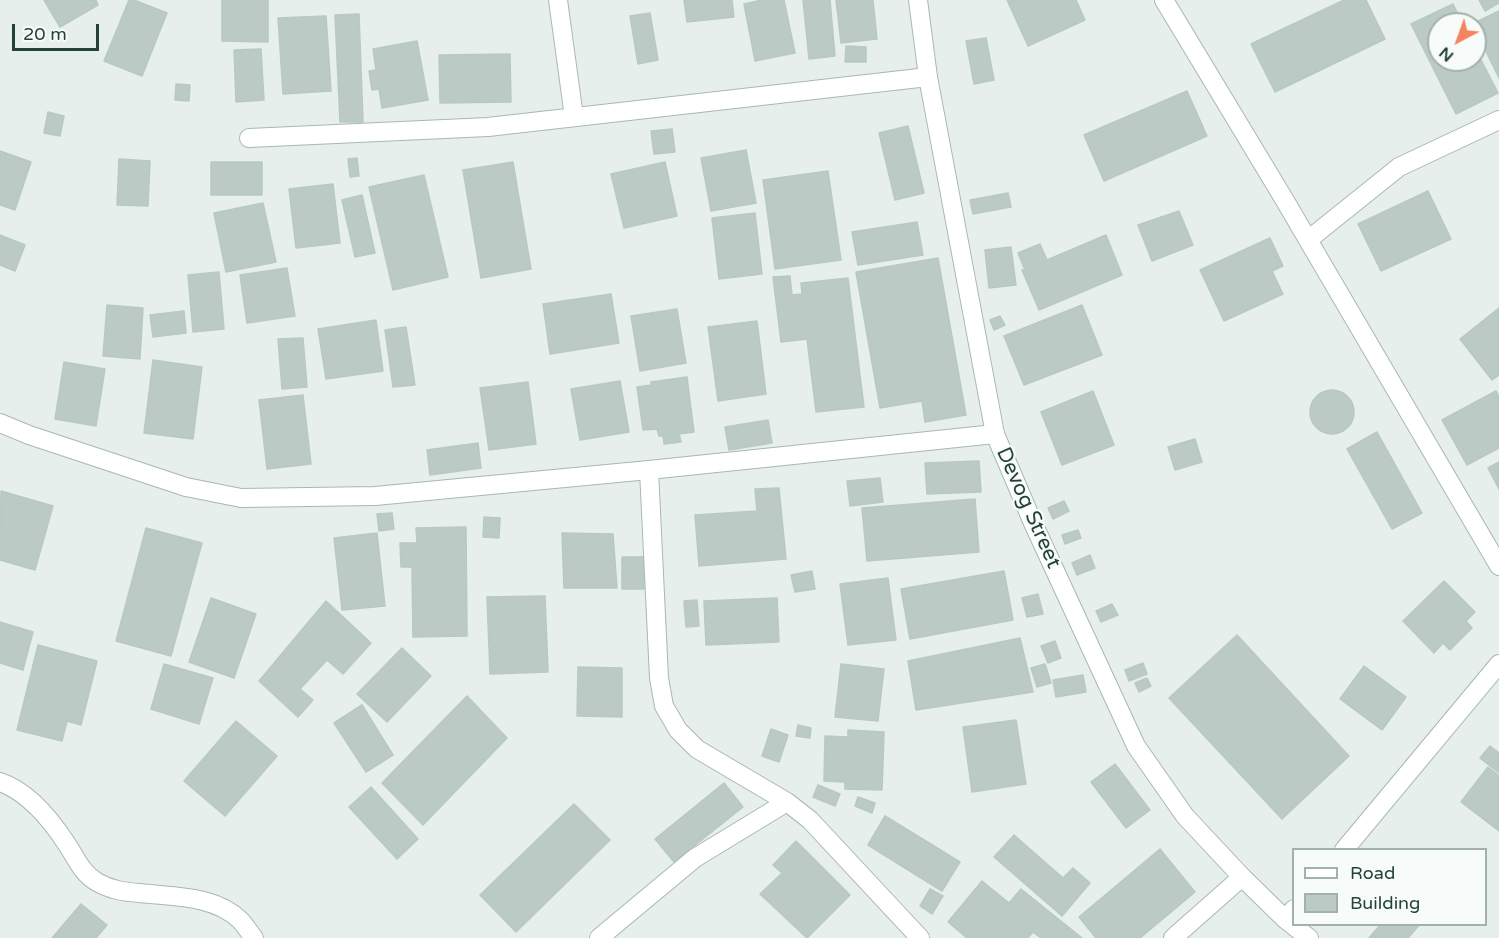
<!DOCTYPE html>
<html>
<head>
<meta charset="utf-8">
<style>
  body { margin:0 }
  #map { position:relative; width:1499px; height:938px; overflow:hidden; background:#e6efeb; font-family:"Varela Round",sans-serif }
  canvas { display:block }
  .legend { position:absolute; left:1292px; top:848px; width:195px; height:78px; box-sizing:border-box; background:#f7fbf9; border:2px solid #a3b1ad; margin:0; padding:8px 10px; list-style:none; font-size:18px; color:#24423a }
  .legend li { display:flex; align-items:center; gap:12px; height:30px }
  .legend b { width:30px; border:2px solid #a3b1ad }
  .north { position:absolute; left:1427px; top:12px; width:60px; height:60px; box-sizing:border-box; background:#f7fbf9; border:2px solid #a3b1ad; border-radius:50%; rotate:221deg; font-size:16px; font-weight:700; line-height:24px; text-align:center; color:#24423a }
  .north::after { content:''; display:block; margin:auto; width:21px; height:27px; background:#f4845f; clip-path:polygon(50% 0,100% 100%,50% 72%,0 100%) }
  .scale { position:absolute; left:12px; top:24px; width:87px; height:27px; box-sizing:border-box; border:3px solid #24423a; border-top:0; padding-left:8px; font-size:18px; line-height:21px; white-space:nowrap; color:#24423a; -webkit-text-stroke:4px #f7fbf9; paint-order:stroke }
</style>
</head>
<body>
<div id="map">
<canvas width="1499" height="938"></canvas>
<ul class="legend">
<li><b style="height:8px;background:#fff"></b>Road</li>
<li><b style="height:16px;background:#bbcac4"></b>Building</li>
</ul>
<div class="north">N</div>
<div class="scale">20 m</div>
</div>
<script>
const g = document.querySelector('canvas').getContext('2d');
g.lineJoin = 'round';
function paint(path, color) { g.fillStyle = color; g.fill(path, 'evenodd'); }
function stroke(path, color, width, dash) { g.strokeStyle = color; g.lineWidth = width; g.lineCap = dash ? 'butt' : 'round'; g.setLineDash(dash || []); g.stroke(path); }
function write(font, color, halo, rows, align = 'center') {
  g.font = font + ' "Varela Round",sans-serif'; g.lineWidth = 4.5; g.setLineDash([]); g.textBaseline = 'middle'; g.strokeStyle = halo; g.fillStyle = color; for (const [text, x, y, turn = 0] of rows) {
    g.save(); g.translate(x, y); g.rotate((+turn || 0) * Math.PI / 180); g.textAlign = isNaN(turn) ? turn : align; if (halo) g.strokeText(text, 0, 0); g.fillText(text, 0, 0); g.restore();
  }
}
const building = new Path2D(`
  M44 0H96L98 5 60 27Z
  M129 0H134L167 13 142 76 104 61Z
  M222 0H268V42L222 41Z
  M684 0H732L734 17 687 22Z
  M762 0H784L795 53 755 61 744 4Z
  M803 0H830L835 56 809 59Z
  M836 0H873L877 39 841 43Z
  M1007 0H1076L1085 20 1028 46Z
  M1344 0H1366L1385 39 1275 92 1251 44Z
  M1479 0H1499V3L1485 11Z
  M1453 4 1463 24H1439V60H1475V48L1498 93 1456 114 1411 24Z
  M1499 11V78L1475 29V24H1472Z
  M650 13 658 60 638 64 630 16Z
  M359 14 363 122H340L335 15Z
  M326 16 331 91 283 94 278 18Z
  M986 38 994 80 974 84 966 41Z
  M417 41 428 100 382 108 379 89 372 90 369 71 376 70 373 49Z
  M846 46 866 47V62H845Z
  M261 49 264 100 236 102 234 50Z
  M510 54 511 102 440 103 439 55Z
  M176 84 190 85 189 101 175 100Z
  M1187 91 1207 136 1104 181 1084 135Z
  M48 112 64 116 60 136 44 133Z
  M908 126 924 193 895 200 879 133Z
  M672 129 675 152 654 154 651 131Z
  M746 150 756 203 711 211 701 158Z
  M0 151 31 162 15 210 0 205Z
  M357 158 359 176 350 177 348 159Z
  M119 159 150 161 148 206 117 205Z
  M211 162H262V195H211Z
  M513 162 531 269 481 278 463 170Z
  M665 162 677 216 624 228 611 174Z
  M828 171 841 260 775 269 763 180Z
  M424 175 448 277 393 290 369 187Z
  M333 184 340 243 296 248 289 189Z
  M1428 191 1451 239 1381 271 1358 224Z
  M1008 193 1011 207 973 214 970 200Z
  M362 195 375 253 355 257 342 200Z
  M263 203 276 262 226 272 214 213Z
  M1179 211 1193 245 1152 261 1138 225Z
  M755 213 762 274 719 279 712 218Z
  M917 222 923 255 858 265 852 232Z
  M0 235 25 245 15 271 0 265Z
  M1106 235 1122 275 1039 310 1022 270H1025L1018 253 1040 244 1047 260Z
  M1270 238 1283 266 1272 271 1283 294 1224 321 1200 270Z
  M1011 247 1016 285 989 288 985 250Z
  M938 258 966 415 925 422 922 401 880 408 856 272Z
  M287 268 295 316 247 323 240 275Z
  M219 272 224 329 193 332 188 275Z
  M790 276 792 295 802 294 801 283 848 278 864 407 816 412 807 339 781 342 773 277Z
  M611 294 619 343 550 354 543 304Z
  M107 305 143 308 140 359 103 356Z
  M1082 305 1102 355 1024 385 1004 336Z
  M1499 308V375L1492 380 1460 339Z
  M677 309 686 363 640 371 631 316Z
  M184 311 186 333 153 337 150 315Z
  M1000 316 1005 325 994 330 990 320Z
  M376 320 383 371 326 379 318 329Z
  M757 321 766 394 718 401 708 327Z
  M406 327 415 385 393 387 385 330Z
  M303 338 307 387 282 389 278 339Z
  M153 360 202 367 193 439 144 433Z
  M64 362 105 369 96 426 55 419Z
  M687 377 694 432 679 434 681 442 664 444 663 436H659L657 429 643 430 637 387 651 385V382Z
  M620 381 629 432 580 440 571 389Z
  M528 382 536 444 489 450 480 388Z
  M1310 412a22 22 0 1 1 44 0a22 22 0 1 1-44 0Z
  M1093 391 1114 445 1062 465 1041 412Z
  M1496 391 1499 397V448L1467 465 1442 420Z
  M303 395 311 464 267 469 259 400Z
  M768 420 772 443 729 450 725 427Z
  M1377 432 1422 513 1392 529 1347 449Z
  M1195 439 1202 462 1175 470 1168 447Z
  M478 443 481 468 430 475 427 450Z
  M979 461 981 492 927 494 925 463Z
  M1499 462V489L1488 468Z
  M880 478 883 502 850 506 847 481Z
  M779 488 786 559 699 566 695 515 757 511 755 489Z
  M1 491 53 506 35 570 0 560Z
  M975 499 979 552 867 561 862 508Z
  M1064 501 1069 511 1053 519 1048 508Z
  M392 513 394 529 379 531 377 514Z
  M484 517 500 518 499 538 483 537Z
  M466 527 467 636 413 637 412 567H401L400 543H417L416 528Z
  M146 528 202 543 171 656 116 641Z
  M1078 530 1081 538 1065 544 1062 535Z
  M377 533 385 606 342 610 334 538Z
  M562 533 613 534 617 588H564Z
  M1090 555 1095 568 1077 575 1072 563Z
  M622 557H644V589H622Z
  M812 571 815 589 795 592 791 575Z
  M1004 571 1013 620 910 639 901 589Z
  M888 578 896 640 848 645 840 584Z
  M1444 581 1475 612 1466 621 1472 628 1450 650 1443 643 1434 653 1403 621Z
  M1038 594 1043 614 1027 617 1022 598Z
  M545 596 548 672 490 674 487 597Z
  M211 598 256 614 234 678 189 662Z
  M777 598 779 642 706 645 704 601Z
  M697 600 699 626 686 627 684 601Z
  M326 601 371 643 343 674 327 660 300 689 313 700 298 717 259 681Z
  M1112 604 1118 615 1101 622 1096 611Z
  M0 622 33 632 23 670 0 663Z
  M1237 635 1349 756 1282 819 1169 698Z
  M1020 638 1033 692 916 710 908 661Z
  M1055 641 1061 658 1048 663 1041 646Z
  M38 645 97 661 81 725 67 721 62 741 17 730Z
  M402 648 431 676 387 722 357 694Z
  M1143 663 1147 674 1129 681 1125 670Z
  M164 664 213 678 199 724 151 709Z
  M841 664 884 669 878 721 835 717Z
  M1045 664 1051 683 1037 687 1031 668Z
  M1364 666 1406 697 1382 730 1340 699Z
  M578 667 622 668V717L577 716Z
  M1083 675 1086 692 1056 697 1053 680Z
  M1147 678 1151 686 1139 692 1135 683Z
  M467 696 507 738 423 825 382 783Z
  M362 705 393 755 366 772 334 723Z
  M1016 720 1026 784 972 792 963 727Z
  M236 721 277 756 225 816 184 781Z
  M798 725 811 728 810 738 796 736Z
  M771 729 788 735 779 762 762 756Z
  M848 730 884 732 882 790 845 789V782L824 781 825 736 848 737Z
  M1490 746 1499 753V773L1480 758Z
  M1115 764 1150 810 1126 828 1091 782Z
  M1488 767 1499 776V831L1461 802Z
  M724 783 743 807 674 862 655 839Z
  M818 785 840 794 835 806 813 797Z
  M371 787 418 839 397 859 349 807Z
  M858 797 875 803 872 813 855 806Z
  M574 804 610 840 516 932 480 895Z
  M885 816 960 862 942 891 868 845Z
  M1014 835 1063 878 1073 868 1090 883 1062 916 994 857Z
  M796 841 850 895 807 938 760 894 782 873 773 865Z
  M1160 849 1195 892 1140 938H1096L1079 917Z
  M982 881 1009 903 1021 889 1082 938H1041L1033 932 1028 938H967L948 922Z
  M930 889 943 896 932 914 920 906Z
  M81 904 107 925 96 938H52Z
  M1381 924H1420L1408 938H1369Z`);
const minor = new Path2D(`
  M558 0 574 117
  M1164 0 1284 199 1499 566
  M249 138 488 127 928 77
  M1308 240 1399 167 1499 120
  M0 423 29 435 186 487 241 498 375 496 649 470 995 434
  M649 470 659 678 664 706 678 730 697 749 787 802 810 820 920 938
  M0 782C27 791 51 820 66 843 76 857 81 873 97 882 111 890 124 892 140 893 173 897 214 895 240 920 245 925 249 932 254 938
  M1344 850 1499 664
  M1285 919 1294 909
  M599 938 695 858 787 802
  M1173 938 1242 877`);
const tertiary = new Path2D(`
  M918 0 928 77 995 434 1033 523 1136 746 1185 816 1242 877 1285 919 1309 938`);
const streetNames = [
  ["Devog Street",1028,508,66]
];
paint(building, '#bbcac4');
stroke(building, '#b8c9c2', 1.5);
stroke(minor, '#a8b8b2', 20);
stroke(tertiary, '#a8b8b2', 20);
stroke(minor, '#fff', 18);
stroke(tertiary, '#fff', 18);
write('21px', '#24423a', '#f7fbf9', streetNames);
</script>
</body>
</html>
